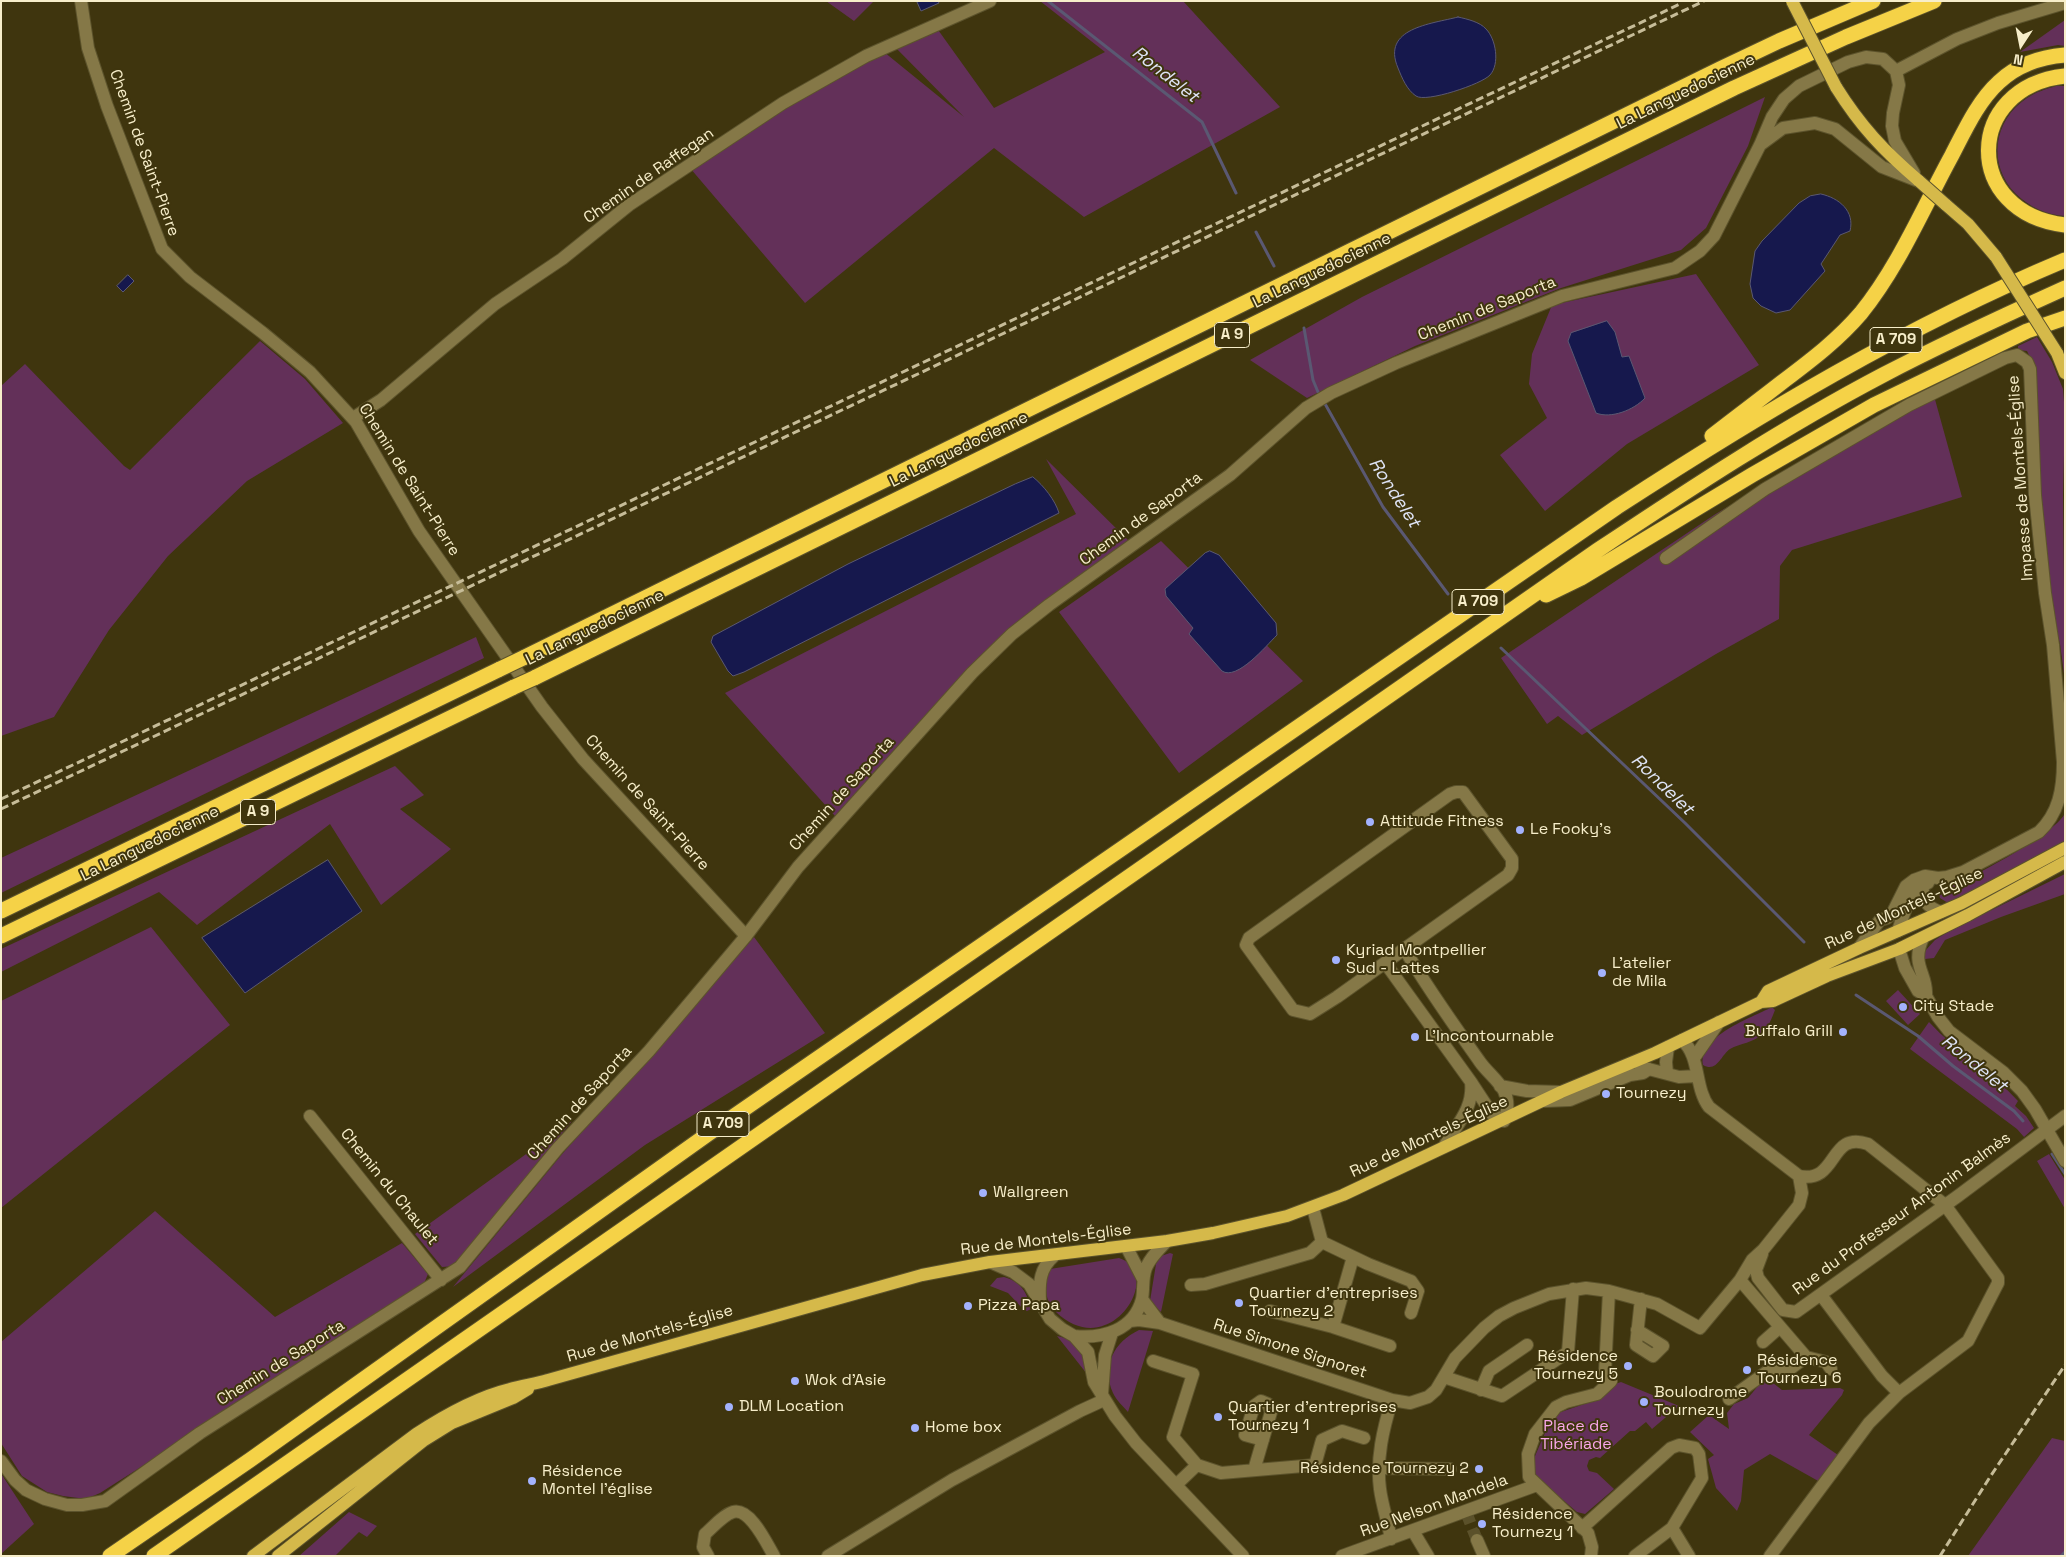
<!DOCTYPE html>
<html>
<head>
<meta charset="utf-8">
<style>
  body { margin:0 }
  #map { position:relative; width:2066px; height:1557px; overflow:hidden; background:#3f350e; font-family:"Space Grotesk",sans-serif }
  canvas { display:block }
  .frame { position:absolute; inset:0; border:2px solid #f7eeca; pointer-events:none }
  .north { position:absolute; left:1996px; top:20px; width:50px; height:50px; -webkit-text-stroke:4px #3f350e; paint-order:stroke; rotate:191deg; font-size:14px; font-weight:700; line-height:20px; text-align:center; color:#f7eeca }
  .north::after { content:''; display:block; margin:auto; width:18px; height:22px; background:#f7eeca; clip-path:polygon(50% 0,100% 100%,50% 72%,0 100%) }
</style>
</head>
<body>
<div id="map">
<canvas width="2066" height="1557"></canvas>
<div class="frame"></div>
<div class="north">N</div>
</div>
<script>
const g = document.querySelector('canvas').getContext('2d');
g.lineJoin = 'round';
function paint(path, color) { g.fillStyle = color; g.fill(path, 'evenodd'); }
function stroke(path, color, width, dash) { g.strokeStyle = color; g.lineWidth = width; g.lineCap = dash ? 'butt' : 'round'; g.setLineDash(dash || []); g.stroke(path); }
function write(font, color, halo, rows, align = 'center') {
  g.font = font + ' "Space Grotesk",sans-serif'; g.lineWidth = 4; g.setLineDash([]); g.textBaseline = 'middle'; g.strokeStyle = halo; g.fillStyle = color; for (const [text, x, y, turn = 0] of rows) {
    g.save(); g.translate(x, y); g.rotate((+turn || 0) * Math.PI / 180); g.textAlign = isNaN(turn) ? turn : align; if (halo) g.strokeText(text, 0, 0); g.fillText(text, 0, 0); g.restore();
  }
}
const green = new Path2D(`
  M826 1H874L854 21Z
  M1040 1H1183L1280 107 1084 217 994 148 805 303 690 168 771 112 884 52 964 117 894 46 936 27 994 108 1105 52Z
  M2065 20V46L2058 45 2020 52Z
  M2056 86H2065V216C2046 215 2030 207 2016 194 1987 165 1993 120 2027 98 2036 92 2046 89 2056 86Z
  M1765 97 1748 146 1706 228 1681 250 1561 288 1415 346 1307 398 1250 360 1362 297Z
  M1696 274 1759 365 1627 444 1545 511 1500 455 1547 418 1529 384 1532 354 1552 305Z
  M2037 337 2052 362 2063 389 2065 415 2063 495 2065 681 2060 644 2053 618 2039 501 2033 363 2027 351 2018 350V346Z
  M260 341 305 379 343 423 247 481 168 556 109 630 54 717 1 736V386L25 364 124 466 130 470Z
  M1931 385 1962 497 1792 550 1780 566 1779 619 1716 654 1582 735 1558 716 1547 724 1501 658 1714 515Z
  M1046 459 1129 541 949 690 835 816 725 693 1076 514Z
  M1161 541 1303 681 1179 773 1059 612Z
  M476 637 484 658 1 893V858Z
  M395 766 424 795 400 809 451 849 381 905 330 824 197 925 159 892 1 972V949Z
  M2065 813V841L1983 887 1948 903 1940 898 1939 893C1945 885 1954 884 1963 881 1982 872 2058 831 2065 813Z
  M2065 874V894L2001 917 1945 940 1934 958 1925 959V951L1935 940 1951 930Z
  M151 927 230 1025 1 1208V1001Z
  M754 937 825 1033 645 1145 453 1287 563 1153Z
  M1898 990 1920 1014 1908 1025 1886 1001Z
  M1772 1007 1775 1010C1772 1018 1768 1028 1762 1034 1754 1043 1740 1043 1730 1049 1721 1055 1717 1073 1703 1065 1698 1036 1751 1018 1772 1007Z
  M1929 1022C1956 1052 1991 1071 2018 1101L2015 1106 2026 1116 2034 1128 2024 1137 2017 1129 1910 1049Z
  M572 1121 455 1266 442 1267 415 1234Z
  M2049 1154 2065 1180V1209L2037 1161Z
  M155 1211 275 1317 402 1243 428 1274 422 1288 100 1493 86 1499 63 1496 47 1492 22 1476 1 1443V1342Z
  M1170 1253 1173 1254 1161 1312 1150 1301 1156 1264 1161 1256Z
  M1119 1258C1166 1273 1110 1364 1056 1312 1044 1301 1044 1284 1050 1269Z
  M1004 1277C1021 1282 1027 1292 1031 1309L1027 1311 1024 1310 1008 1293 990 1286 997 1278Z
  M1139 1330 1153 1331 1128 1412C1123 1406 1116 1400 1113 1393 1101 1366 1114 1342 1139 1330Z
  M1057 1336C1081 1341 1083 1353 1087 1374Z
  M1766 1381 1773 1383 1782 1390 1840 1388 1844 1390 1842 1395 1809 1435 1838 1455 1820 1482 1770 1454 1744 1470 1741 1501 1737 1511 1716 1488 1708 1459 1714 1455 1690 1432 1709 1415 1729 1429 1727 1413 1734 1404 1748 1398 1758 1386Z
  M1621 1382 1679 1406 1652 1429 1646 1422 1635 1431H1630L1600 1458 1596 1457 1589 1460 1587 1466 1589 1471 1597 1473 1614 1489 1585 1514 1577 1512 1535 1476V1456L1545 1433 1558 1413 1596 1400 1612 1385Z
  M2052 1438 2065 1441V1556H1968Z
  M2 1475 34 1524 1 1554V1476Z
  M349 1512 377 1526 367 1537 359 1532 335 1556H299Z`);
const water = new Path2D(`
  M938 1 939 3 921 11 917 2Z
  M1458 17C1467 19 1480 22 1486 29 1496 39 1500 64 1490 75 1482 84 1426 103 1416 96 1407 90 1402 78 1398 68 1381 28 1431 24 1458 17Z
  M1821 194C1839 198 1855 211 1850 231L1840 235 1821 264 1825 271 1790 310 1776 313 1761 306 1753 298 1750 284 1755 251 1762 241 1799 203 1810 196Z
  M128 275 134 281 123 292 117 286Z
  M1607 321 1615 332 1622 357 1629 356 1645 398C1634 410 1611 419 1596 413L1568 341 1571 333Z
  M1033 477C1044 486 1055 500 1059 513L744 672 733 676 728 671 711 642 713 636 848 564 1015 484Z
  M1210 551 1219 555 1276 623 1277 635C1266 646 1237 681 1222 671L1189 634 1193 628 1166 596 1165 589 1205 553Z
  M328 860 362 911 245 993 202 938Z`);
const stream = new Path2D(`
  M1048 1 1202 122 1236 193
  M1256 232 1274 266
  M1304 328 1313 380 1318 392
  M1324 402 1383 507 1448 594
  M1501 648 1685 823 1804 942
  M1856 995 1918 1036 1953 1066 2014 1111 2023 1121
  M2052 1154 2065 1174
  M2061 1556 2065 1552`);
const minorTunnel = new Path2D(`
  M1466 1512 1477 1540`);
const minor = new Path2D(`
  M81 1 88 48 107 106 162 249 190 277 263 333 310 372 356 422 419 531 542 707 583 759 746 936
  M1896 71 1957 39 1998 23 2065 3
  M1760 145 1783 128 1815 123 1835 129 1882 167 1918 181
  M353 418 381 400 495 304 562 259 629 205 783 103 866 56 990 1
  M1666 558 1765 489 1909 405 2005 358 2017 355 2027 362 2030 369 2035 495 2045 593 2053 645 2063 762C2063 789 2059 813 2039 832L1963 872 1947 877 1938 878 1925 876 1914 880 1906 886 1893 912 1887 918 1880 920 1859 948
  M1456 792H1463L1512 859V868L1508 875 1337 997 1310 1014 1293 1010 1246 945 1249 938 1450 794Z
  M1928 883 1923 885C1922 900 1926 907 1941 912
  M1898 931C1904 913 1908 897 1923 885
  M1923 938C1910 966 1928 973 1926 996
  M1899 949 1905 968 1918 991 1926 996 1938 1017 1949 1031 2003 1072 2022 1091 2035 1109 2065 1161
  M1386 964 1471 1082 1492 1114 1504 1121C1508 1111 1509 1101 1504 1091 1498 1080 1487 1072 1480 1062 1454 1025 1428 989 1405 950
  M1682 1040C1701 1057 1694 1087 1709 1107L1799 1176C1839 1184 1828 1130 1868 1144L1945 1205 1998 1278V1283L1968 1341 1899 1393 1882 1376 1821 1295
  M1694 1058 1719 1022
  M1641 1067 1679 1077 1697 1076
  M1667 1073 1666 1062 1668 1047
  M1500 1086 1527 1091 1561 1092
  M1545 1101 1570 1100 1630 1075 1643 1073 1649 1069
  M310 1116 441 1280
  M1444 1147C1456 1125 1474 1109 1471 1082
  M1322 1242 1368 1264 1411 1281 1418 1291 1411 1313
  M1126 1246 1143 1279
  M1762 1254 1756 1270 1758 1278 1783 1310 1796 1312 1958 1196 2065 1116
  M990 1262 1013 1272 1029 1284 1050 1319 1062 1329 1074 1336 1088 1352 1094 1382 1115 1416 1136 1443 1243 1556
  M1740 1280 1806 1357
  M1191 1285 1205 1284 1310 1253 1322 1242 1313 1208
  M1142 1299 1160 1323
  M1040 1300C1039 1282 1040 1268 1054 1256
  M1270 1311 1333 1327 1390 1346
  M1130 1321 1139 1320 1160 1323 1392 1400 1410 1403 1428 1397 1436 1390 1455 1358 1484 1328 1499 1316 1514 1308 1549 1294 1586 1288 1609 1291 1657 1304 1700 1328 1740 1280 1752 1260 1763 1250 1799 1205 1802 1193 1799 1176
  M1333 1327 1353 1257
  M1637 1330 1663 1346 1653 1356 1636 1345 1641 1299
  M1074 1336C1103 1339 1134 1330 1142 1299 1144 1289 1142 1278 1146 1268 1150 1258 1159 1249 1167 1241
  M1763 1342 1780 1327
  M1806 1357 1826 1362 1831 1369
  M1153 1361 1193 1374 1173 1437 1197 1465
  M1444 1377 1502 1396 1568 1352 1573 1289
  M1481 1390 1489 1371 1527 1345
  M1102 1394 1105 1355 1112 1333
  M1729 1399 1768 1371 1790 1369 1806 1357
  M1 1461 15 1480 26 1490 45 1499 67 1505H82L105 1501 200 1433 460 1267 558 1148 649 1051 746 936 798 867 972 673 1012 634 1049 605 1230 475 1306 408 1331 393 1396 363 1562 296 1675 268 1700 251 1714 236 1760 145 1772 117 1784 99 1799 86 1848 62 1866 57 1883 59 1896 71 1899 85 1893 113 1892 126 1895 141 1914 173
  M1380 1468 1450 1469
  M1254 1470 1271 1412 1268 1404 1261 1401 1254 1406 1245 1435 1263 1440
  M1176 1485 1197 1465 1221 1473 1315 1465 1322 1440 1342 1431 1364 1438
  M1582 1528 1671 1448 1679 1445 1695 1448 1699 1454 1702 1478 1672 1528 1635 1556
  M1672 1528 1689 1556
  M1413 1531 1428 1556
  M1391 1539C1388 1522 1382 1505 1380 1489 1376 1459 1383 1429 1392 1400
  M1477 1540 1484 1556
  M708 1556 703 1547 705 1534C713 1527 723 1515 733 1512 750 1507 767 1544 774 1556
  M828 1556 952 1480 1080 1411 1104 1400
  M1342 1556 1537 1485
  M1591 1556 1592 1547 1588 1533 1529 1477 1528 1454 1535 1434 1556 1407 1566 1402 1597 1394 1611 1381 1605 1372 1609 1291
  M1770 1556 1869 1423 1899 1393`);
const major = new Path2D(`
  M1836 87C1861 127 1884 151 1919 181
  M1945 204 1968 224 1996 257
  M2057 353 2065 373
  M1761 1002 1768 991 1859 948 1962 903 2065 848
  M253 1556 416 1434C445 1415 477 1397 510 1389 523 1385 536 1384 548 1380L922 1275 990 1262 1167 1241 1213 1233 1287 1216 1343 1195 1561 1092 1655 1053 1761 1002 1773 1001 1827 976 1899 949 1968 915 2065 862
  M278 1556 423 1441 452 1423 513 1398 528 1389`);
const highway = new Path2D(`
  M2065 76C1964 87 1962 213 2065 225
  M1712 436C1735 418 1758 401 1781 383 1810 361 1837 341 1861 313 1899 266 1923 208 1952 155 1965 130 1978 101 1999 82 2017 65 2041 57 2065 55
  M1546 595 1581 578 1752 475 1874 405 2027 331 2065 318
  M523 658 1720 69 1779 41 1873 1
  M534 678 1734 88 1846 37 1934 1
  M1 911 500 669
  M1 936 514 687
  M110 1556 250 1460 708 1134 1617 507C1760 414 1907 326 2065 260
  M154 1556 1598 550C1691 488 1784 427 1883 375 1942 344 2003 316 2065 288`);
const rail = new Path2D(`
  M1 799 1680 4
  M1 809 1704 1
  M1940 1556 1990 1477 2065 1365`);
const majorBridge = new Path2D(`
  M1792 1 1836 87
  M1919 181 1945 204
  M1996 257 2057 353`);
const highwayBridge = new Path2D(`
  M500 669 523 658
  M514 687 534 678`);
const markers = [
  [1370,822,5,"#a3b2fd"],
  [1520,830,5,"#a3b2fd"],
  [1336,960,5,"#a3b2fd"],
  [1602,973,5,"#a3b2fd"],
  [1903,1007,5,"#a3b2fd"],
  [1843,1032,5,"#a3b2fd"],
  [1415,1037,5,"#a3b2fd"],
  [1606,1094,5,"#a3b2fd"],
  [983,1193,5,"#a3b2fd"],
  [1239,1303,5,"#a3b2fd"],
  [968,1306,5,"#a3b2fd"],
  [1628,1366,5,"#a3b2fd"],
  [1747,1370,5,"#a3b2fd"],
  [795,1381,5,"#a3b2fd"],
  [1644,1402,5,"#a3b2fd"],
  [729,1407,5,"#a3b2fd"],
  [1218,1417,5,"#a3b2fd"],
  [915,1428,5,"#a3b2fd"],
  [1479,1469,5,"#a3b2fd"],
  [532,1481,5,"#a3b2fd"],
  [1482,1524,5,"#a3b2fd"]
];
const shields = [
  [1232,335,35],
  [1896,340,52],
  [1478,602,52],
  [258,812,35],
  [723,1124,52]
];
const shieldNames = [
  ["A 9",1232,335],
  ["A 709",1896,340],
  ["A 709",1478,602],
  ["A 9",258,812],
  ["A 709",723,1124]
];
const streetNames = [
  ["La Languedocienne",1686,92,-26],
  ["Chemin de Saint-Pierre",144,153,70],
  ["Chemin de Raffegan",649,176,-35],
  ["La Languedocienne",1322,271,-26],
  ["Chemin de Saporta",1487,309,-22],
  ["La Languedocienne",959,450,-26],
  ["Impasse de Montels-Église",2021,478,-94],
  ["Chemin de Saint-Pierre",409,480,58],
  ["Chemin de Saporta",1141,519,-36],
  ["La Languedocienne",595,628,-26],
  ["Chemin de Saporta",842,794,-48],
  ["Chemin de Saint-Pierre",647,803,48],
  ["La Languedocienne",150,844,-26],
  ["Rue de Montels-Église",1904,909,-25],
  ["Chemin de Saporta",580,1103,-48],
  ["Rue de Montels-Église",1429,1137,-25],
  ["Chemin du Chaulet",389,1187,51],
  ["Rue du Professeur Antonin Balmès",1902,1214,-36],
  ["Rue de Montels-Église",1046,1240,-7],
  ["Rue de Montels-Église",650,1334,-16],
  ["Rue Simone Signoret",1290,1349,18],
  ["Chemin de Saporta",281,1363,-32],
  ["Rue Nelson Mandela",1434,1506,-20]
];
const poiNames = [
  ["Attitude Fitness",1380,822],
  ["Le Fooky's",1530,830],
  ["Kyriad Montpellier",1346,951],
  ["Sud - Lattes",1346,969],
  ["L'atelier",1612,964],
  ["de Mila",1612,982],
  ["City Stade",1913,1007],
  ["Buffalo Grill",1833,1032,"right"],
  ["L'Incontournable",1425,1037],
  ["Tournezy",1616,1094],
  ["Wallgreen",993,1193],
  ["Quartier d'entreprises",1249,1294],
  ["Tournezy 2",1249,1312],
  ["Pizza Papa",978,1306],
  ["Résidence",1618,1357,"right"],
  ["Tournezy 5",1618,1375,"right"],
  ["Résidence",1757,1361],
  ["Tournezy 6",1757,1379],
  ["Wok d'Asie",805,1381],
  ["Boulodrome",1654,1393],
  ["Tournezy",1654,1411],
  ["DLM Location",739,1407],
  ["Quartier d'entreprises",1228,1408],
  ["Tournezy 1",1228,1426],
  ["Home box",925,1428],
  ["Résidence Tournezy 2",1469,1469,"right"],
  ["Résidence",542,1472],
  ["Montel l'église",542,1490],
  ["Résidence",1492,1515],
  ["Tournezy 1",1492,1533]
];
const parkNames = [
  ["Place de",1576,1427],
  ["Tibériade",1576,1445]
];
const waterNames = [
  ["Rondelet",1165,75,38],
  ["Rondelet",1394,493,57],
  ["Rondelet",1662,785,44],
  ["Rondelet",1974,1064,39]
];
paint(green, '#633059');
paint(water, '#16184d');
stroke(water, '#5a5872', 1);
stroke(stream, '#5a5872', 3);
stroke(minorTunnel, '#5b512a', 12, [12, 6]);
stroke(minor, '#5c532c', 14);
stroke(major, '#5c532c', 14);
stroke(highway, '#5c532c', 17);
stroke(minor, '#857847', 12);
stroke(major, '#d5b94a', 12);
stroke(highway, '#f5d247', 15);
stroke(rail, '#c6bc98', 3, [8, 4]);
stroke(majorBridge, '#5c532c', 14, []);
stroke(highwayBridge, '#5c532c', 17, []);
stroke(majorBridge, '#d5b94a', 12);
stroke(highwayBridge, '#f5d247', 15);
for (const [x, y, r, color] of markers) { const dot = new Path2D(); dot.arc(x, y, r, 0, 2 * Math.PI); g.fillStyle = color; g.fill(dot); stroke(dot, '#3f350e', 2); }
for (const [x, y, w] of shields) { const box = new Path2D(); box.roundRect(x - w / 2, y - 12.5, w, 25, 4); g.fillStyle = '#3f350e'; g.fill(box); stroke(box, '#f7eeca', 1); }
write('bold 15px', '#f7eeca', null, shieldNames);
write('16px', '#f7eeca', '#3f350e', streetNames);
write('16px', '#f7eeca', '#3f350e', poiNames, 'left');
write('16px', '#f9a7e8', '#3f350e', parkNames);
write('italic 18px', '#dfe4f6', '#3f350e', waterNames);
</script>
</body>
</html>
